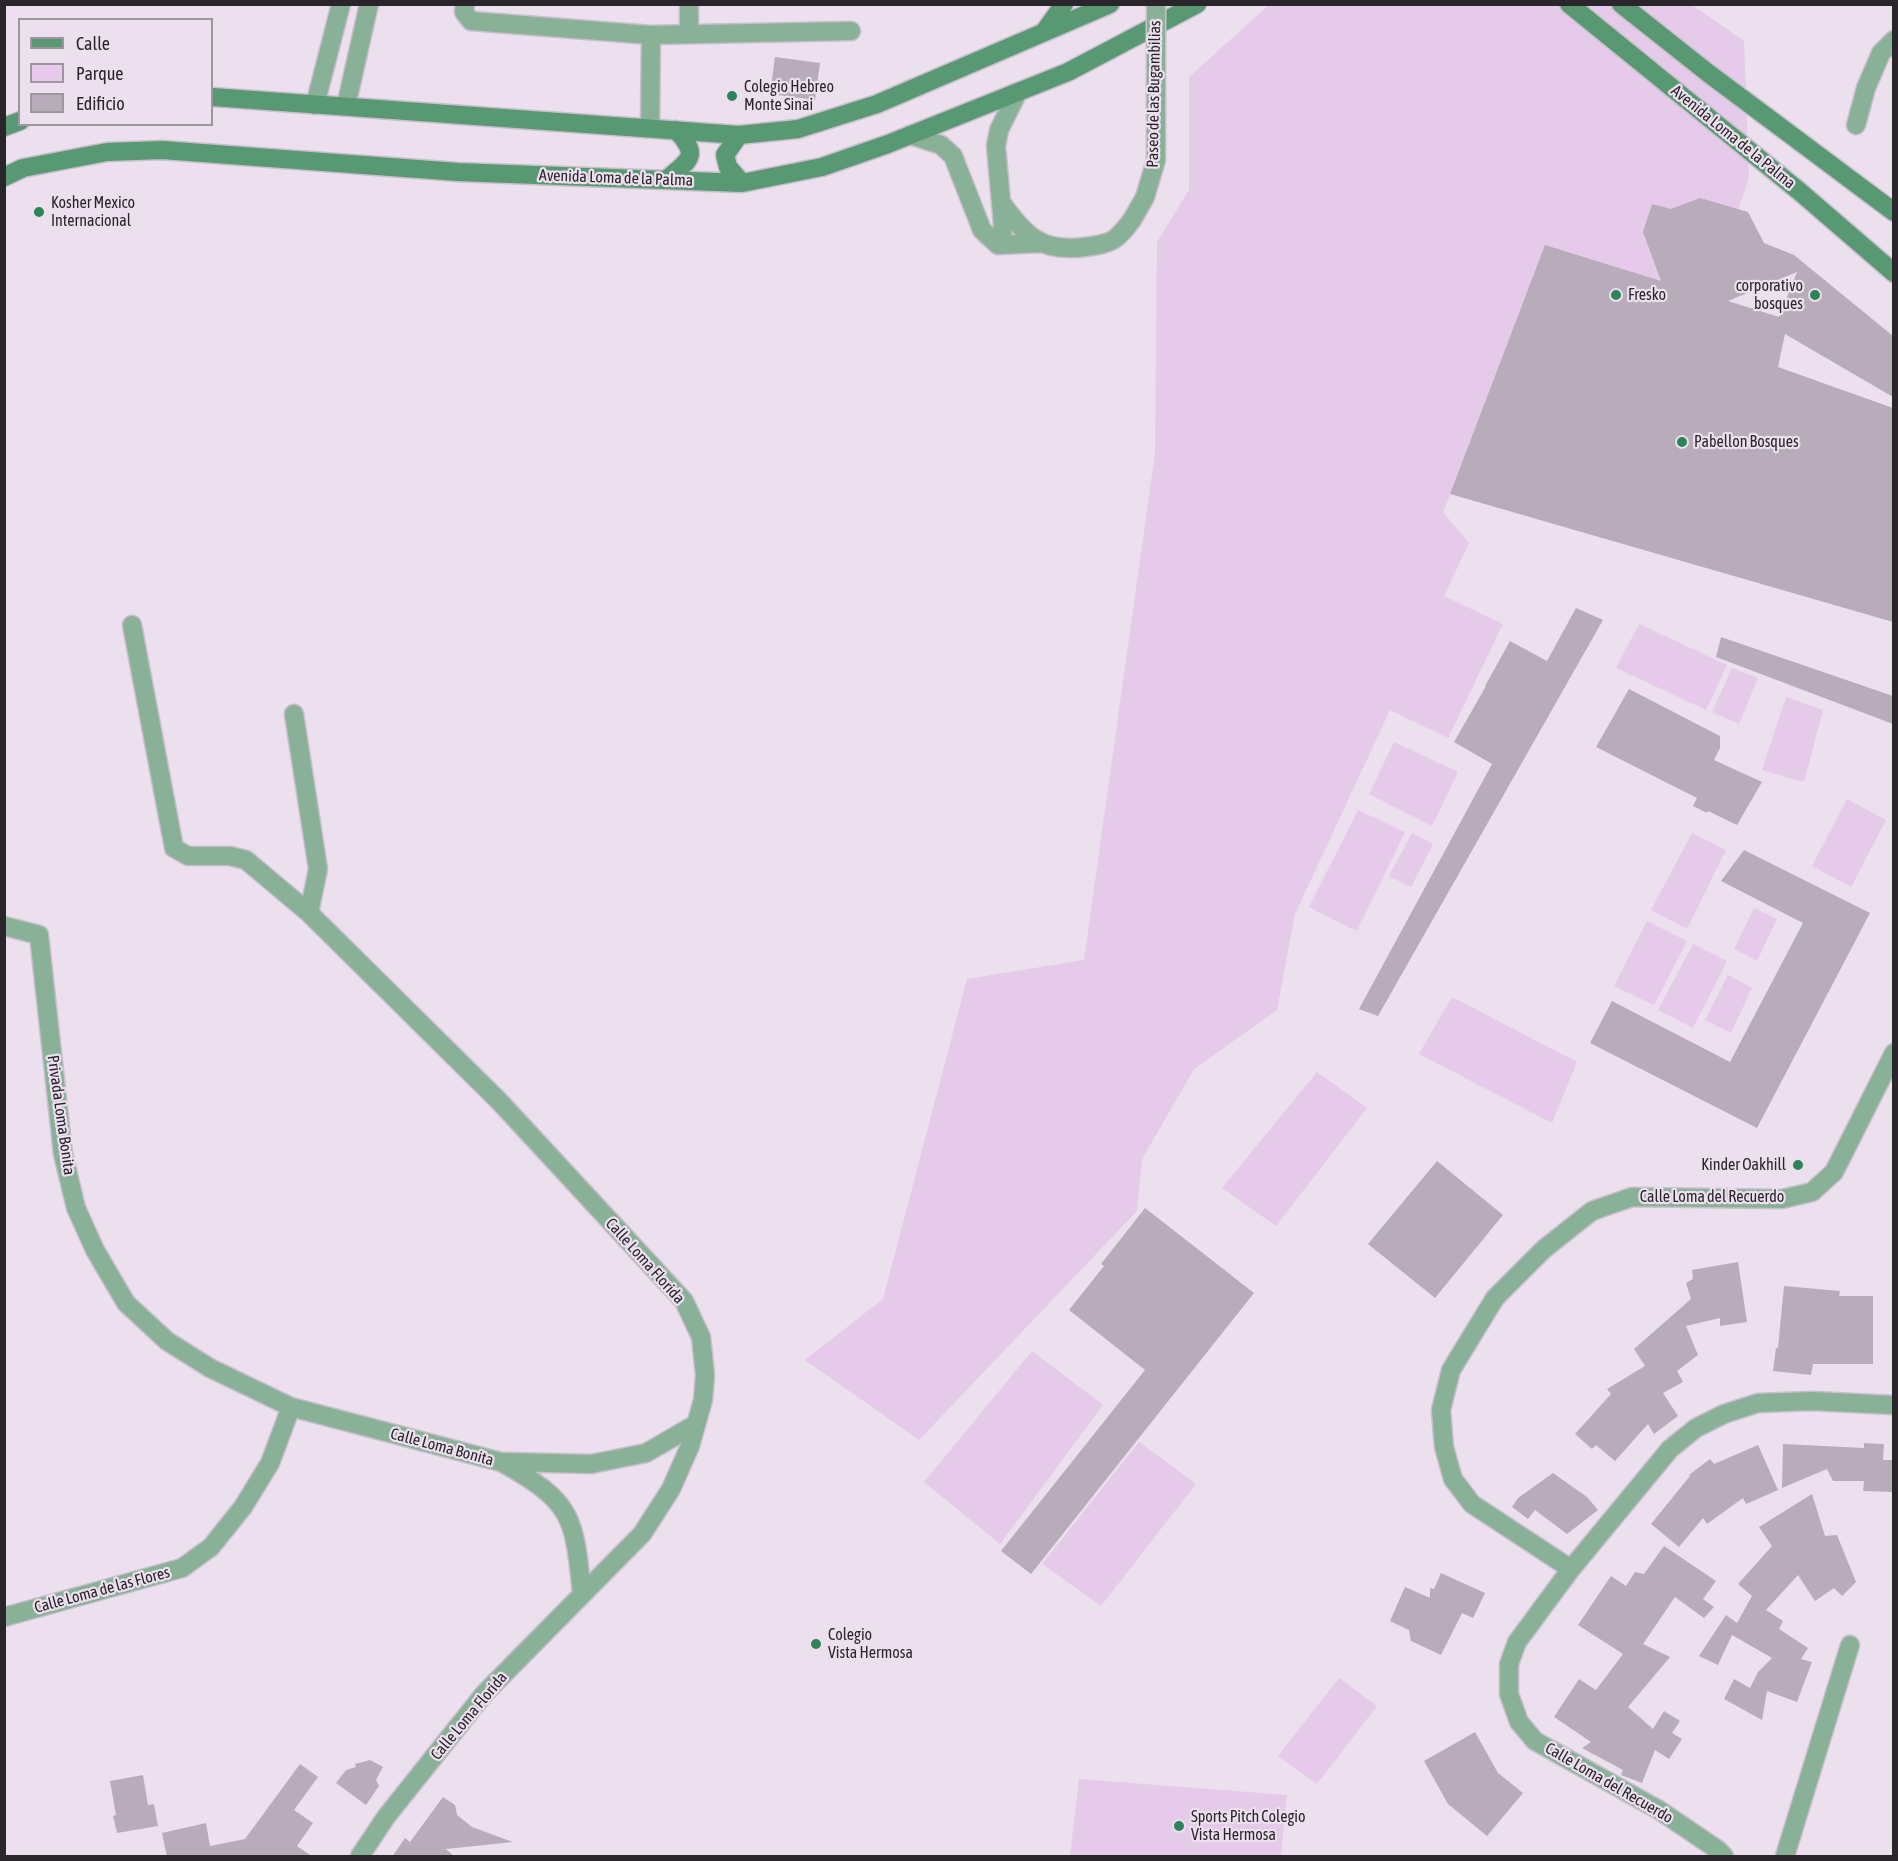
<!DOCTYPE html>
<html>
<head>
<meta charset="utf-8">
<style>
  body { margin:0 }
  #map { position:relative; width:1898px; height:1861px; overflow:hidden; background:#ecdfee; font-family:"Asap Condensed",sans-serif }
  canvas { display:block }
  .frame { position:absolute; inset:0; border:6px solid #2a252b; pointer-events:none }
  .legend { position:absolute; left:18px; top:18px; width:195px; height:108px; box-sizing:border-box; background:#ecdfee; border:2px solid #9e95a0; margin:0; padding:8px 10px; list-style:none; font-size:18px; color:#2a252b }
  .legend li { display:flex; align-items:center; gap:12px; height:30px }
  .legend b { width:30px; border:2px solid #9e95a0 }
</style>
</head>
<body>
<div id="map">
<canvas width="1898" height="1861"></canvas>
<div class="frame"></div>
<ul class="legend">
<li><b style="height:8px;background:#589873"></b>Calle</li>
<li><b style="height:16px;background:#e5caea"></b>Parque</li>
<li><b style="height:16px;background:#b8acbb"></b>Edificio</li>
</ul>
</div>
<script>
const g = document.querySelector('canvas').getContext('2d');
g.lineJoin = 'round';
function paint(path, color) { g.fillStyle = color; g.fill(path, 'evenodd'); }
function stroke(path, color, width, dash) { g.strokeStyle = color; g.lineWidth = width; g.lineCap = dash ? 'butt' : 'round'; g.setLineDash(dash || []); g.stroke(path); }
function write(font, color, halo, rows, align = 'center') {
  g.font = font + ' "Asap Condensed",sans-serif'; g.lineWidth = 4.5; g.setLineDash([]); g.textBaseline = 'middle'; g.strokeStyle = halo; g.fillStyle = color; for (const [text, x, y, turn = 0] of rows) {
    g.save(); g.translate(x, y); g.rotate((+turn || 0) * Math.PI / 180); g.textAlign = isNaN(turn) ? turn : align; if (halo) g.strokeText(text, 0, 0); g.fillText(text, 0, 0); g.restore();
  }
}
const green = new Path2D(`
  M1269 5H1692L1744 41 1749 177 1710 296 1544 268 1443 512 1469 543 1444 596 1503 624 1448 738 1390 710 1295 914 1277 1010 1194 1069 1142 1159 1137 1211 919 1440 805 1360 883 1299 967 979 1084 960 1155 453 1157 242 1189 190V77Z
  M1639 624 1727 665 1706 710 1616 668Z
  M1732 668 1758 678 1739 724 1712 712Z
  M1786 697 1823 710 1804 782 1762 770Z
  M1394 742 1458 772 1432 826 1369 794Z
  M1847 799 1886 820 1851 887 1812 866Z
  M1358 810 1405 832 1357 931 1309 907Z
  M1412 833 1433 844 1411 887 1389 876Z
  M1692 833 1726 850 1687 929 1651 910Z
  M1754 908 1777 919 1757 961 1734 949Z
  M1647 921 1687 941 1654 1005 1614 986Z
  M1693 944 1727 961 1693 1028 1658 1010Z
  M1728 975 1752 988 1731 1033 1705 1020Z
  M1452 997 1577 1062 1552 1123 1419 1054Z
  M1317 1072 1367 1108 1276 1226 1222 1188Z
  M1032 1351 1103 1405 1000 1544 924 1482Z
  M1139 1442 1196 1484 1101 1606 1042 1564Z
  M1339 1678 1377 1706 1317 1784 1278 1756Z
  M1079 1779 1287 1795 1281 1856H1070Z`);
const building = new Path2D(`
  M775 57 820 63 815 100 770 94Z
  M1700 198 1748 212 1764 243 1794 255 1893 336V397L1785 334 1778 367 1893 408V622L1450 494 1545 245 1661 281 1643 232 1652 204 1671 209ZM1797 272 1779 317 1728 301Z
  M1576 608 1603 620 1378 1016 1359 1009 1492 764 1454 742 1486 686H1485L1510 641 1547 661Z
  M1721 637 1893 696V724L1716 657Z
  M1629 689 1720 736V748L1714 760 1762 782 1737 825 1708 811 1707 813 1693 806 1697 798 1596 747Z
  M1744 850 1870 913 1757 1128 1590 1043 1612 1001 1730 1062 1803 923 1721 881Z
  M1437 1161 1503 1215 1435 1298 1368 1244Z
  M1145 1208 1254 1293 1031 1574 1001 1551 1145 1370 1069 1310 1104 1266 1101 1264Z
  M1738 1262 1747 1322 1720 1326V1318L1686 1326 1698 1355 1677 1371 1683 1382 1663 1393 1678 1416 1654 1434 1648 1424 1615 1461 1596 1445 1592 1449 1575 1434 1611 1394 1607 1389 1645 1366 1634 1349 1691 1299 1686 1283 1693 1279 1692 1270Z
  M1784 1286 1840 1291 1839 1296H1873V1364H1813L1811 1375 1773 1371 1776 1348H1778Z
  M1864 1443 1884 1444 1883 1460H1893V1492L1863 1491 1864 1481H1833L1827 1469 1782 1488 1783 1444 1864 1448Z
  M1758 1445 1778 1490 1746 1504 1743 1498 1707 1524 1703 1518 1679 1547 1651 1524 1690 1476 1689 1475 1710 1459 1714 1464Z
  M1553 1473 1587 1497 1598 1510 1567 1534 1535 1510 1528 1519 1512 1507 1518 1498Z
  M1812 1494 1825 1536 1837 1535 1856 1582 1842 1596 1834 1588 1815 1601 1798 1575 1766 1610 1783 1621 1779 1629 1808 1648 1801 1659 1812 1662 1797 1702 1767 1691 1762 1720 1724 1699 1734 1679 1750 1688 1758 1672 1772 1658 1732 1635 1718 1665 1699 1656 1726 1615 1737 1623 1752 1596 1738 1584 1772 1546 1759 1527Z
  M1664 1546 1716 1581 1703 1599 1714 1607 1704 1618 1675 1597 1643 1644 1670 1657 1628 1707 1653 1729 1664 1711 1680 1721 1672 1733 1682 1739 1669 1759 1655 1750 1642 1783 1621 1775 1623 1770 1582 1748 1591 1742 1554 1717 1579 1679 1596 1690 1623 1654 1578 1625 1611 1576 1626 1586 1635 1572 1644 1574Z
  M1441 1573 1485 1593 1473 1618 1462 1613 1441 1655 1411 1641 1409 1630 1390 1621 1405 1587 1430 1598V1588L1434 1589Z
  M1475 1732 1498 1773 1523 1793 1487 1836 1448 1804 1424 1761Z
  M370 1760 383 1767 376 1780 379 1786 366 1805 336 1783 346 1770 356 1767 355 1764Z
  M300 1764 318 1777 294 1810 313 1823 297 1846 313 1857H167L162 1833 206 1823 210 1846 245 1839Z
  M143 1775 148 1805 154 1804 158 1826 117 1833 113 1816 116 1815 110 1781Z
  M443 1797 455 1805 457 1815 472 1827 513 1842 446 1849 455 1857H392L405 1838 410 1842Z`);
const street = new Path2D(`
  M465 4 464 12 471 21 651 35 851 31
  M689 34V4
  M315 105 341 4
  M346 106 369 4
  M1856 125 1866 88 1881 53 1894 40
  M650 128 651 35
  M910 135 941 145 953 156 982 230 998 245 1041 243
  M1001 202C1025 236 1042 253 1085 247 1113 243 1115 242 1132 220
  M998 245 1002 235 1003 225 996 146 999 130 1018 92
  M132 625 174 848 188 856H230L246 860 309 913 499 1101 684 1301 701 1337 705 1375 703 1400 690 1446 671 1489 642 1534 484 1694 386 1817 360 1856
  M294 714 318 869 309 913
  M4 926 39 935 63 1154 76 1208 95 1250 126 1303 167 1341 210 1368 291 1407 501 1462C573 1502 574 1516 582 1594
  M506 1462 591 1464 646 1453 696 1424
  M1571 1569 1472 1504 1453 1479 1444 1447 1441 1410 1451 1370 1495 1298 1544 1249 1592 1211 1632 1197 1782 1199 1812 1192 1834 1172 1894 1053
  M4 1617 182 1568 211 1547 243 1507 270 1463 291 1407
  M1724 1856 1718 1850 1659 1810 1535 1741 1519 1722 1509 1694V1664L1517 1642 1571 1569 1670 1449 1696 1428 1724 1414 1758 1403 1812 1401 1894 1405
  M1785 1856 1850 1645`);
const secondary = new Path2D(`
  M1569 4 1799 191 1894 273
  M1621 4 1708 73 1894 212
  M1044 32 1064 4
  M212 97 739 135 798 129 877 104 1110 4
  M4 127 20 121
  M739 135 725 155 728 167 742 183
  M4 177 23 168 107 152 162 150 458 172 742 183 822 167 888 144 1068 72 1197 4
  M666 180C689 160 701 157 676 130`);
const streetBridge = new Path2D(`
  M1132 220 1145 197 1156 160V4`);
const markers = [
  [732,96,6,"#2d8458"],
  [39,212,6,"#2d8458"],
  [1616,295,6,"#2d8458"],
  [1815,295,6,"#2d8458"],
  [1682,442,6,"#2d8458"],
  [1798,1165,6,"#2d8458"],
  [816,1644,6,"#2d8458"],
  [1179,1826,6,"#2d8458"]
];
const poiNames = [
  ["Colegio Hebreo",744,87],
  ["Monte Sinai",744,105],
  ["Kosher Mexico",51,203],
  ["Internacional",51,221],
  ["corporativo",1803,286,"right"],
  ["bosques",1803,304,"right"],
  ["Fresko",1628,295],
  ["Pabellon Bosques",1694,442],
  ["Kinder Oakhill",1786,1165,"right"],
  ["Colegio",828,1635],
  ["Vista Hermosa",828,1653],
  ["Sports Pitch Colegio",1191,1817],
  ["Vista Hermosa",1191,1835]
];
const streetNames = [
  ["Paseo de las Bugambilias",1154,94,-89],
  ["Avenida Loma de la Palma",1733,137,39],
  ["Avenida Loma de la Palma",616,178,2],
  ["Privada Loma Bonita",61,1115,82],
  ["Calle Loma del Recuerdo",1712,1197],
  ["Calle Loma Florida",645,1261,48],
  ["Calle Loma Bonita",442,1447,15],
  ["Calle Loma de las Flores",102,1590,-15],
  ["Calle Loma Florida",469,1716,-50],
  ["Calle Loma del Recuerdo",1609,1783,30]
];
paint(green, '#e5caea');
paint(building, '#b8acbb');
stroke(street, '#c9becb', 21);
stroke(secondary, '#c9becb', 21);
stroke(street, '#89b198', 18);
stroke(secondary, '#589873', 18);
stroke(streetBridge, '#c9becb', 21, []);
stroke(streetBridge, '#89b198', 18);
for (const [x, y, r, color] of markers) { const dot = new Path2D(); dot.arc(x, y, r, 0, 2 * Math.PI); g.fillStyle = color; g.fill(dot); stroke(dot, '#ecdfee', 2); }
write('16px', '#2a252b', '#ecdfee', poiNames, 'left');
write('16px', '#2a252b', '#ecdfee', streetNames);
</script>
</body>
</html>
